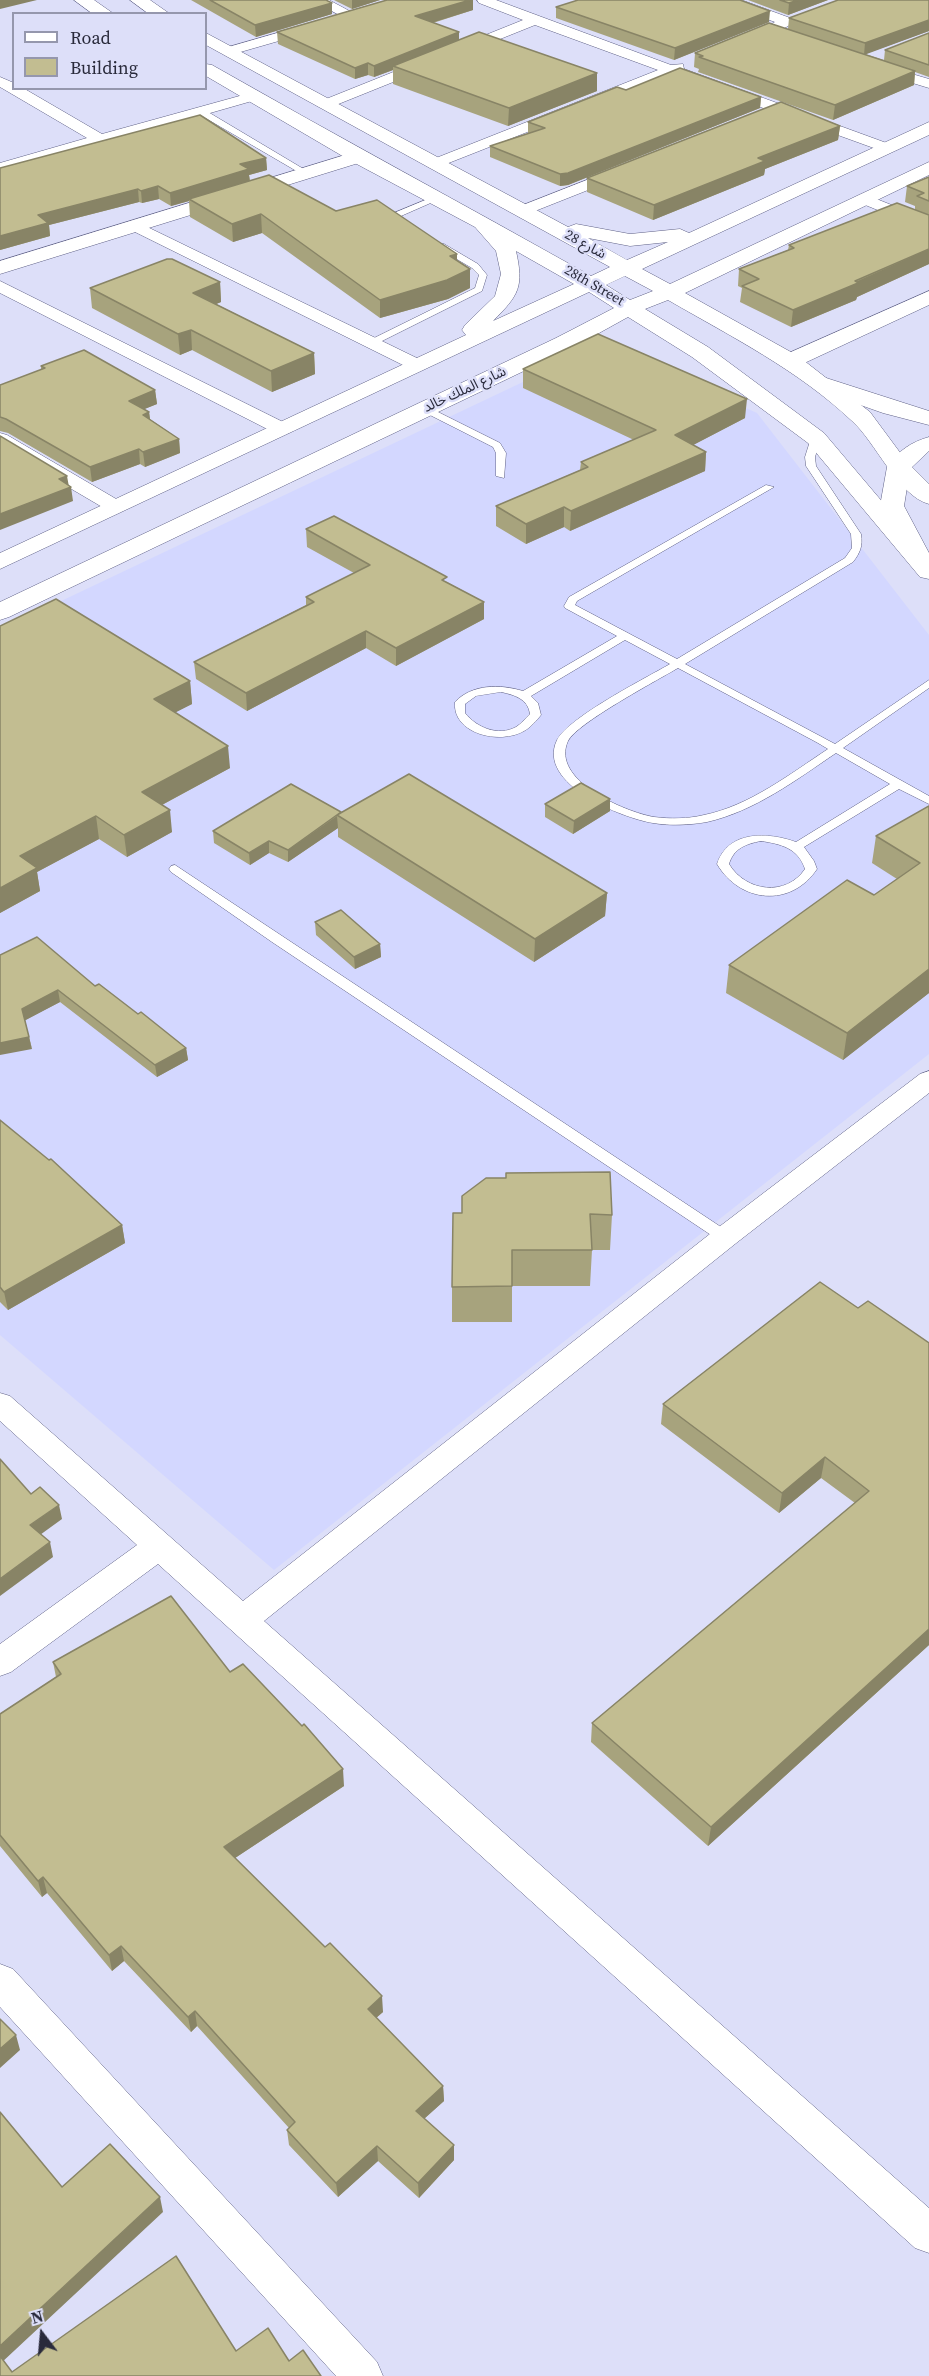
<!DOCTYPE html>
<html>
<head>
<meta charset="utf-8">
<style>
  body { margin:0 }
  #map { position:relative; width:929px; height:2376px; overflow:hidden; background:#dddff9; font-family:"Source Serif 4",serif }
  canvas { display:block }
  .legend { position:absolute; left:12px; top:12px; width:195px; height:78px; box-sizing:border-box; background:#dddff9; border:2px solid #9597ad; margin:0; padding:8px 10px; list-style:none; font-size:18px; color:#292a3b }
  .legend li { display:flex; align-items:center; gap:12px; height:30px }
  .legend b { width:30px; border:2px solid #9597ad }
  .north { position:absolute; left:12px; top:2304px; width:60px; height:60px; -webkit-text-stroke:4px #dddff9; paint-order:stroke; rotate:344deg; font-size:16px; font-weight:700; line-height:24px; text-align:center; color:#292a3b }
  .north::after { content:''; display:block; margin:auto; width:21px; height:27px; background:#292a3b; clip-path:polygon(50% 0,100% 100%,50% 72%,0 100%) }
</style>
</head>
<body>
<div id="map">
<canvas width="929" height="2376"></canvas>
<ul class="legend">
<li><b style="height:8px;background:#fff"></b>Road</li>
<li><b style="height:16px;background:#c2bd91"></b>Building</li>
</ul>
<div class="north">N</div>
</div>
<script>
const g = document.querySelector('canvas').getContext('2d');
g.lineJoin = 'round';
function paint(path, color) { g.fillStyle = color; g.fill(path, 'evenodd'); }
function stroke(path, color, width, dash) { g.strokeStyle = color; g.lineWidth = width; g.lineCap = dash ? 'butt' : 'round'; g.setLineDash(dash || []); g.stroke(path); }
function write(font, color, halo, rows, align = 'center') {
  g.font = font + ' "Source Serif 4","Noto Sans Arabic",serif'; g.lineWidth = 5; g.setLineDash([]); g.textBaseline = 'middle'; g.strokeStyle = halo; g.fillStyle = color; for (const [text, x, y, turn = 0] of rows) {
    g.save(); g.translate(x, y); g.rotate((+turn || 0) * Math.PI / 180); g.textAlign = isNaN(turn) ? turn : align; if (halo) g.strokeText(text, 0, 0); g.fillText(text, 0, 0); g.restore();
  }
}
const built = new Path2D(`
  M603 344 757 413 929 635V1054L274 1570 0 1335V630Z`);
const lane = new Path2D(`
  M197 109H203L312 174 305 176 197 113Z
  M435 196 442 198 401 216 410 224V228H404L393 219 394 213Z
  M438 244H444L478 264 487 275 482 291 374 345H368V341L475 288 479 275 472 268 438 248Z
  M422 407H428L500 443 506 453 504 478 496 476V453L493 447 422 411Z
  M816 435 821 438 815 457 816 466 861 534C863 546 860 553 853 562L685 664 835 744 929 680V688L843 748 929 796V804L899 789 804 847 814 861 817 869C791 908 740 903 717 864 728 830 768 832 796 842L890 784 836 753C796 780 755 811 707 822 690 825 670 826 653 823 622 818 536 784 557 740 569 717 644 679 670 664L625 640 531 696 538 703 541 715C537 720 530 728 524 731 500 745 452 734 455 702 472 684 500 684 523 691L617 636 565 608 564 606 569 597 766 485 774 487 577 601 575 605 677 659 845 558 852 548 851 534 806 466 805 457 811 438ZM678 668 818 743 828 749C790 774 749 806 704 815 688 819 670 819 654 817 625 812 550 780 568 741 577 723 656 681 678 668ZM501 692C515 695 528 699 530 714 526 718 521 724 516 727 498 737 476 727 465 713V704L476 696ZM761 841C781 844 798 848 805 869 786 897 746 892 729 864 734 848 746 844 761 841Z
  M175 865 730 1233 732 1237 730 1241H720L272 942 171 872 169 869 171 866Z`);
const street = new Path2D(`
  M311 0H329L357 15 355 18H345Z
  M477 0H496L671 65 683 64 684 69 892 145 895 148 892 151H882L672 75 441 166H431L428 163 431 160 658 70 535 25 331 107 326 108 319 104 321 101 523 20 479 3Z
  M721 0H741L793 19 795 22 781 30 796 35 798 38 791 42 763 33 761 30 775 22 723 3Z
  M312 23 319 27 317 30 230 55 223 51 225 48Z
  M878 64 929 79V88L873 71 871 68Z
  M0 77 14 83V88H23L102 134 254 92 261 96 259 99 0 173V163L87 138 0 87Z
  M620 167 628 172 626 175 530 213H518L516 210 518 207Z
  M864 194 929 220V231L858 202 856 199Z
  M135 221 423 361 426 365 423 369H411L129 229 127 226Z
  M0 281 289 425 291 429 289 433H275L0 293Z
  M0 433 7 435 123 503 126 507 123 511H109L0 447Z
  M929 1071V1093L735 1244 264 1621 929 2208V2253L915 2248 158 1564 11 1672 0 1676V1644L137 1545 0 1421V1393L10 1396 243 1601 715 1230 920 1074Z
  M0 1964 13 1969 377 2362 383 2376H336L0 2007Z`);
const secondary = new Path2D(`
  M358 151 365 153 367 157 365 161 0 274V261Z
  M929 291V305L798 366 790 368 782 366 779 361 782 356Z
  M823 377 929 411V425L883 413 815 389 812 384 815 379Z
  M929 437V451L910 469 904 506 929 553V569L922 570 913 568 910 563 880 506 887 467C898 451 911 442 929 437Z`);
const primary = new Path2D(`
  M74 0H94L114 14H93Z
  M130 0H150L170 14H149Z
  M206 33 568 227 576 224 630 234 680 229 689 233 929 122V135L642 269 670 284 929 162V175L685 293 798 356 870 412 907 462 929 484V504C898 496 875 441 852 421 798 370 732 337 668 300L645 309 708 347 824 433 929 557V579L920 577 808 443 692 357 628 317 572 348 9 617 0 620V602L556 338 614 308 589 292 0 569V553L466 335 462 330 465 325 495 296 501 274 496 251 475 227 351 161 206 76V64L212 65C338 137 465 205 591 276L610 267 206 45ZM588 238 630 246 668 242 627 260ZM516 251 574 284 493 321C519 295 524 287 516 251ZM625 276 653 291 630 300 606 285Z`);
const wall = new Path2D(`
  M191 0H326L332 14 256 37Z
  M334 0H380L352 9Z
  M387 0H473V10L433 23 459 32V40L597 73V91L508 126 393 84V70L374 77 368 75 355 79 278 44 277 32Z
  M748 0H828L788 15Z
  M556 7 769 22 674 60 556 18Z
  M789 18 929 31 865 54 884 60 885 50 929 33V77L915 72 914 85 833 120 698 72 699 69 694 67 695 53 788 29Z
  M626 90 761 97 760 108 568 185 560 186 490 157V146L528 134V122Z
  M840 126 838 140 765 169 764 175 653 220 587 192V178Z
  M266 158 267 170 249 175 250 181 336 211 457 261 470 269V288L448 299 380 318 262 233 233 242 190 217 189 201 171 206 159 199 142 203 139 202 49 225 50 236 0 250V168Z
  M929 177V264L857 297 856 300 791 327 740 302 742 288 738 286 739 269 788 250 789 245 915 210V206L905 202 907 186Z
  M220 282 221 302 216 304 314 353 315 374 272 392 192 350 180 355 92 308 90 288Z
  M41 366 155 390 157 404 144 409 149 412 150 419 179 439 180 453 145 467 140 464 92 482 8 433 0 431V385L41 370Z
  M523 369 745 418 693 445 706 452 705 471 570 531 564 527 526 544 496 526V506L580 470 581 462 634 440 523 388Z
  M306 529 447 582 484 602V619L396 666 366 648 247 711 196 679 194 662 306 605V597L354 573 307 547Z
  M0 626 190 681 192 704 175 712 230 768 162 805 172 832 127 857 99 839 37 872 40 891 0 913Z
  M545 804 610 811 573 834 545 817Z
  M929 806V993L843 1060 726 993 729 965 874 895 897 879 872 863 876 836Z
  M341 812 607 893 605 916 534 962 338 837V828L288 862 269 853 250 865 214 843 213 831Z
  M315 922 380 944 381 957 355 969 316 935Z
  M0 955 95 986 138 1014 186 1048 188 1060 157 1077 60 1002 25 1020 32 1049Z
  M0 1120 122 1225 125 1243 8 1310 0 1302Z
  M462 1213 612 1215 610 1250H592L590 1286H512V1322H452V1287Z
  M820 1282 929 1645 708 1846 591 1742 592 1723 855 1503 821 1478 779 1513 661 1424 663 1404Z
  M53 1662 230 1672 344 1786 235 1858 383 2012 376 2018 443 2086 444 2101 424 2119 454 2160 419 2198 378 2161 338 2197 289 2145 287 2130 289 2128 197 2026 191 2032 124 1961 112 1971 47 1893 42 1897 0 1846V1714L56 1677Z`);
const shadedWall = new Path2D(`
  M0 0H37L0 9Z
  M352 0H380L352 9Z
  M470 0H473V10L415 28V16Z
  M798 0H828L788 15 789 3Z
  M332 3V14L256 37 255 25Z
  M770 11 769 22 674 60 675 48Z
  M929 20V31L864 55 865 43Z
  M459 32V43L393 66V70L374 77V66Z
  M368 63V75L355 79V68Z
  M915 71 914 85 833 120 835 105Z
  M597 73V91L508 126 509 108Z
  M761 97 760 108 568 185 560 186V174Z
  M840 126 838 140 765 169 764 175 653 220 654 205 758 158Z
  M266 158 267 170 249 175 250 182 189 199V201L171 206 170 193 240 164Z
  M158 186 159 199 142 203 141 191Z
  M138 189 139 202 49 225 50 236 0 250V236L38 215Z
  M261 214 262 233 233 242 232 224Z
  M929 249V264L857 297 856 300 791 327 793 310Z
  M457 254V272L450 256Z
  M470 269V288L448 299 380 318V300Z
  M220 282 221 302 195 313 193 293Z
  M191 330 192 350 180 355 178 334Z
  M314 353 315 374 272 392 271 371Z
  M155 390 157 404 130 415 129 401Z
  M747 399 745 418 674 455 675 435Z
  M149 412 151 427 143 415Z
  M179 439 180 453 145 467 143 452Z
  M139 449 140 464 92 482 90 467Z
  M706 452 705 471 570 531 571 511Z
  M67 476 69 487H71L73 501 0 530V514L59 479Z
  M564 507V527L526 544V524Z
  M484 602V619L396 666V648Z
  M366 631V648L247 711 246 693Z
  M190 681 192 704 157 722 154 699Z
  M228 746 230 768 145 814 142 792Z
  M610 799V811L573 834 574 821Z
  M170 810 172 832 127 857 124 835Z
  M96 816 99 839 37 872 40 891 0 913V888L20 856Z
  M337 816 338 828 288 862V850Z
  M269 841V853L250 865 249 853Z
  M607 893 605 916 534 962 535 939Z
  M380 944 381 957 355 969 354 957Z
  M929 969V993L843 1060 847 1033Z
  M58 990 60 1002 24 1021 22 1009Z
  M29 1037 32 1049 0 1055V1043Z
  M186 1048 188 1060 157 1077 155 1065Z
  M122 1225 125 1243 8 1310 4 1292Z
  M825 1457 821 1478 779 1513 782 1493Z
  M59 1505 62 1519 33 1540 30 1525Z
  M50 1542 53 1557 0 1596V1579Z
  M929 1629V1645L708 1846 711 1827Z
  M343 1769 344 1786 226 1864 224 1847Z
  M43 1877 47 1893 42 1897 38 1881Z
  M121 1946 124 1961 112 1971 109 1955Z
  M382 1996 383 2012 369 2024 368 2009Z
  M195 2011 197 2026 191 2032 188 2017Z
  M16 2035 20 2050 0 2068V2049Z
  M443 2086 444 2101 416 2126V2111Z
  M454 2145V2160L419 2198 418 2183Z
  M377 2146 378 2161 338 2197 336 2183Z
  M160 2197 163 2212 0 2364V2346Z`);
const building = new Path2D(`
  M210 0H326L332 3 255 25Z
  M387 0H470L415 16 459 32 374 66 368 63 355 68 277 32Z
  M578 0H740L770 11 675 48 556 7Z
  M780 0H798L789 3Z
  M838 0H929V20L865 43 789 18Z
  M769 23 915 71 835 105 699 57 703 56 695 53Z
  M479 32 597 73 509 108 393 66Z
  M929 33V65L885 50Z
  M680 68 761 97 568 173 560 174 490 146 545 128 528 122 617 87 626 90Z
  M781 102 840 126 758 158 765 161 654 205 587 178Z
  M200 115 266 158 240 164 249 169 170 193 158 186 141 191 138 189 38 215 48 223 0 236V168Z
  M269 175 336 211 377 200 457 254 450 256 470 269 447 280 380 300 261 214 232 224 189 199Z
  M929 177V201L917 196 924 193 907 186Z
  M897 203 929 215V249L855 281 858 283 793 310 742 286 759 279 739 269 794 248 789 245Z
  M167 259H172L220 282 193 293 314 353 271 371 191 330 178 334 90 288Z
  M598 334 747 399 675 435 706 452 571 511 564 507 526 524 496 506 588 467 581 462 656 430 523 369Z
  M84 350 155 390 129 401 149 412 143 415 179 439 143 452 139 449 90 467 6 419 0 417V385L45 368 41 366Z
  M0 436 67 476 59 479 71 487 0 514Z
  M334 516 447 577 442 580 484 602 396 648 366 631 246 693 194 662 314 602 306 597 370 565 306 529Z
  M56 599 190 681 154 699 228 746 142 792 170 810 124 835 96 816 20 856 37 868 0 888V626Z
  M409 774 607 893 535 939 337 815Z
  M581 783 610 799 574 821 545 804Z
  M291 784 341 812 288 850 269 841 249 853 213 831Z
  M929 806V969L847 1033 729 965 847 880 874 895 920 863 876 836Z
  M341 910 380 944 354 957 315 922Z
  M37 937 95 986 99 984 138 1014 141 1012 186 1048 155 1065 58 990 22 1009 29 1037 0 1043V955Z
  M0 1120 49 1160 51 1159 122 1225 4 1292 0 1287Z
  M610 1172 612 1215 590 1214 592 1250H512V1286L452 1287 453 1213H462V1196L486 1178H506V1173Z
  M820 1282 858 1308 868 1301 929 1343V1629L711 1827 592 1723 869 1491 825 1457 782 1493 663 1404Z
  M0 1459 31 1494 40 1487 59 1505 30 1525 50 1542 0 1579Z
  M171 1596 230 1672 243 1664 302 1726 304 1724 343 1769 224 1847 325 1947 330 1943 382 1996 368 2009 443 2086 416 2111 454 2145 418 2183 377 2146 336 2183 287 2130 295 2122 195 2011 188 2017 121 1946 109 1955 43 1877 38 1881 0 1835V1714L61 1674 53 1662Z
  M0 2019 16 2035 0 2049Z
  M0 2112 62 2187 110 2144 160 2197 0 2346Z
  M176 2256 236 2351 268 2328 289 2361 303 2350 321 2376H0V2356L12 2372Z`);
const farStreetnames = [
  ["شارع 28",585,245,29],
  ["28th Street",594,286,30],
  ["شارع الملك خالد",465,390,-25]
];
paint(built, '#d3d7ff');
stroke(lane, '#5f6186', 1);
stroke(street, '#5f6186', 1);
stroke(secondary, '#5f6186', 1);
stroke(primary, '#5f6186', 1);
paint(lane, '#fff');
paint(street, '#fff');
paint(secondary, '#fff');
paint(primary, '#fff');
paint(wall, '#a7a37d');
paint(shadedWall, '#888466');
paint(building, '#c2bd91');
stroke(building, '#888466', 1.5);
write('14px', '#292a3b', '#dddff9', farStreetnames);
</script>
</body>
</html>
